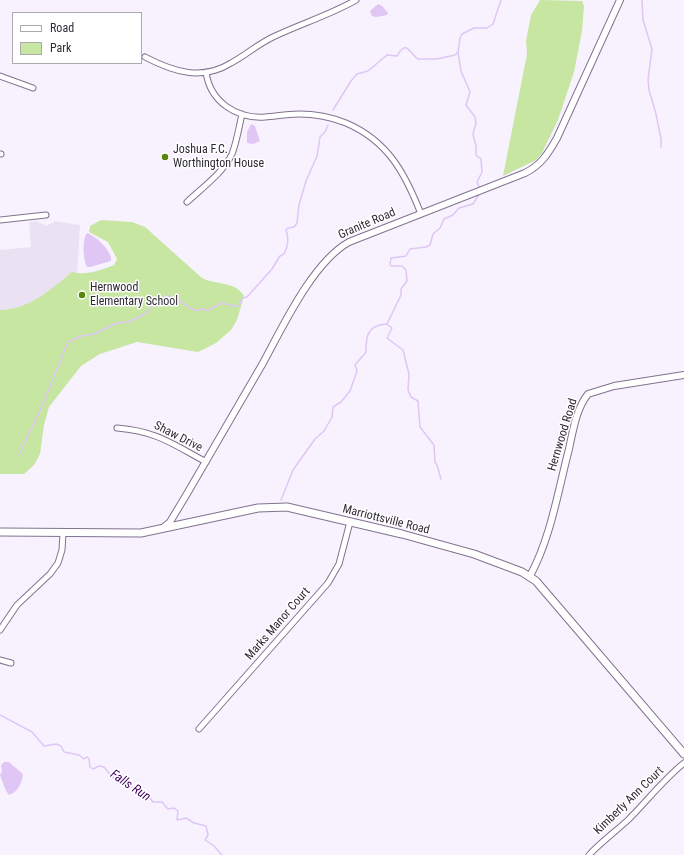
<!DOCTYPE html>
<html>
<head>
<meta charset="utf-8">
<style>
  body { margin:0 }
  #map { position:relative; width:684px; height:855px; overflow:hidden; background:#f8f2ff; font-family:"Roboto Condensed",sans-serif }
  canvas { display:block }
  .legend { position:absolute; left:12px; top:12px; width:130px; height:52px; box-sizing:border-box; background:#fff; border:1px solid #acaaaf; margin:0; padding:5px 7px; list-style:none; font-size:12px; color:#302a36 }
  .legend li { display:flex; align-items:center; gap:8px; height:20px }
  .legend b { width:20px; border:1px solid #acaaaf }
</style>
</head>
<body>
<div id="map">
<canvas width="684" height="855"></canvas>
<ul class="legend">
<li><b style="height:5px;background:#fff"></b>Road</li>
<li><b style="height:11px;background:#c6e6a1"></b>Park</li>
</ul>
</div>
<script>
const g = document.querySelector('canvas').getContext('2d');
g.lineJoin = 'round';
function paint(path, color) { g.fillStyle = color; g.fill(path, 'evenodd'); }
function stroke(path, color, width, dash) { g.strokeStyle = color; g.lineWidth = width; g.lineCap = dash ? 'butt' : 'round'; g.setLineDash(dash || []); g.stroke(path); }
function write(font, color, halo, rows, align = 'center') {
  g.font = font + ' "Roboto Condensed",sans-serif'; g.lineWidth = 3; g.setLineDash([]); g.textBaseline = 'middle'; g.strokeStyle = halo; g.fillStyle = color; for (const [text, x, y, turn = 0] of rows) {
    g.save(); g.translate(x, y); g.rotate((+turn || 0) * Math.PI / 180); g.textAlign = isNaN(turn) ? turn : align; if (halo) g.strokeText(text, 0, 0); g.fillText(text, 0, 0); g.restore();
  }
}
const built = new Path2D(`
  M36 221 46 226 55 221 80 225 77 277 0 384V250L31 247 29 222Z`);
const green = new Path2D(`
  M540 0 582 1 584 6 582 31 574 72 558 120 542 153 536 160 503 176 527 54 526 41 531 15Z
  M101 220 132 222 145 227 202 278C216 285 235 281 244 296L237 320 231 330 216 343 198 352 137 342 100 354 81 366 49 407 44 425 40 454 34 465 24 474H0V310C28 310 52 289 72 272 86 276 101 270 114 265L117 259 108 242 89 232 90 226Z`);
const water = new Path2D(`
  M378 4 382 6 388 13 387 15 376 17 372 16 370 11Z
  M251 124 255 126 260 141 253 144 247 143V132Z
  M87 233C96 236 113 252 111 261L90 267H87C83 260 82 239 87 233Z
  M4 762H9L23 774C22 783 18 792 9 795L6 791 0 775 2 771 1 765Z`);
const stream = new Path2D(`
  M642 0 643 20 652 49 648 80 649 90 656 114 661 139V147
  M458 52 461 71 470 92 466 105 475 117 476 123 473 134 476 146V155L481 159 482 172 477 182 479 187
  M333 110 351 81 357 74 368 71 387 55 397 56C407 39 409 53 418 59H437L455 55 458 52 460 38 462 34 474 28H487L493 24 501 0
  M387 324 392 328 387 338 403 350 409 374 408 390 411 397 418 401 420 427 434 445 435 462 437 465 441 479
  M19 455 42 406 68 342 81 336 94 334 117 323 129 322 146 313 156 301 168 296C180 298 188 309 198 311L201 309 209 310 222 303 233 306H239L242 298 247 297 272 269 280 256 284 254C288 247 289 237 286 230L288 228 294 227 297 223 299 205 306 181 317 156 320 137 325 132 328 125
  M281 500 293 470 315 439 324 431 332 417 333 407 341 402 350 391 357 371 355 365 366 352C366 342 366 330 377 326 380 324 384 325 387 324L401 295V289L407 281 406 270 402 266H391L390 264 391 258 406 256 410 249 426 247 430 245 433 234 440 228 444 219 453 215 459 208 473 204 480 193
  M0 715 32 732 44 746 56 744 61 746 64 752 79 755 84 759 87 757 89 759 90 767 93 769 99 766 104 767 112 777 148 795 153 802H162L168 809 174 808 178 811 177 820 186 818 194 823 206 826 208 835 205 840 214 846 222 855`);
const minor = new Path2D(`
  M145 57C174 72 202 81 231 63 246 55 258 44 273 37 300 24 330 15 356 0
  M206 72C210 102 237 119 265 117 277 116 287 114 299 114 315 114 331 117 346 123 388 141 405 173 421 214
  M0 76 33 88
  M0 154H1
  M187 202C203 187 223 173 232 154 237 141 239 127 242 114
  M0 220 46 215
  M117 428C156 431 173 444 206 462
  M0 630 17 605 50 574 58 563 62 550 63 533
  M0 660 11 663
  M199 729 328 583 339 564 350 522
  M589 855C601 842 615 832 628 820 647 801 663 780 684 763`);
const tertiary = new Path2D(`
  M164 527 170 522 188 492C213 449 238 406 263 363 283 326 313 262 349 242L525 173C541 165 548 154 557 138L620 0
  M530 576C551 537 558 491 569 449 573 431 576 409 588 394L614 386 684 375`);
const secondary = new Path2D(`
  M0 532 141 533 258 508 287 507 402 534 474 554 522 572 536 581 684 754`);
const markers = [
  [165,157,4,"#5c850e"],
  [82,295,4,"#5c850e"]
];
const poiNames = [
  ["Joshua F.C.",173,150],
  ["Worthington House",173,164],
  ["Hernwood",90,288],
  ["Elementary School",90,302]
];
const streetNames = [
  ["Granite Road",367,224,-23],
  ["Hernwood Road",563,435,-73],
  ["Shaw Drive",178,437,27],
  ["Marriottsville Road",386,520,14],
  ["Marks Manor Court",278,624,-49],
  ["Kimberly Ann Court",629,801,-44]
];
const waterNames = [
  ["Falls Run",130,786,34]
];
paint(built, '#eae2f2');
paint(green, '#c6e6a1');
paint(water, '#dfc6f5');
stroke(stream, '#dfc6f5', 1.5);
stroke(minor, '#81728f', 7);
stroke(tertiary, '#81728f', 8);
stroke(secondary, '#81728f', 9);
stroke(minor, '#fff', 5);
stroke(tertiary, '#fff', 6);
stroke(secondary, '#fff', 7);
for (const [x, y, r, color] of markers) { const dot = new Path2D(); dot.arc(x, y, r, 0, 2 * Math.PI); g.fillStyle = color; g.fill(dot); stroke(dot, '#fff', 1.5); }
write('12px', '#302a36', '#fff', poiNames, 'left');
write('12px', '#302a36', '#fff', streetNames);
write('italic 13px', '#3f005e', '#fff', waterNames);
</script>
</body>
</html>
